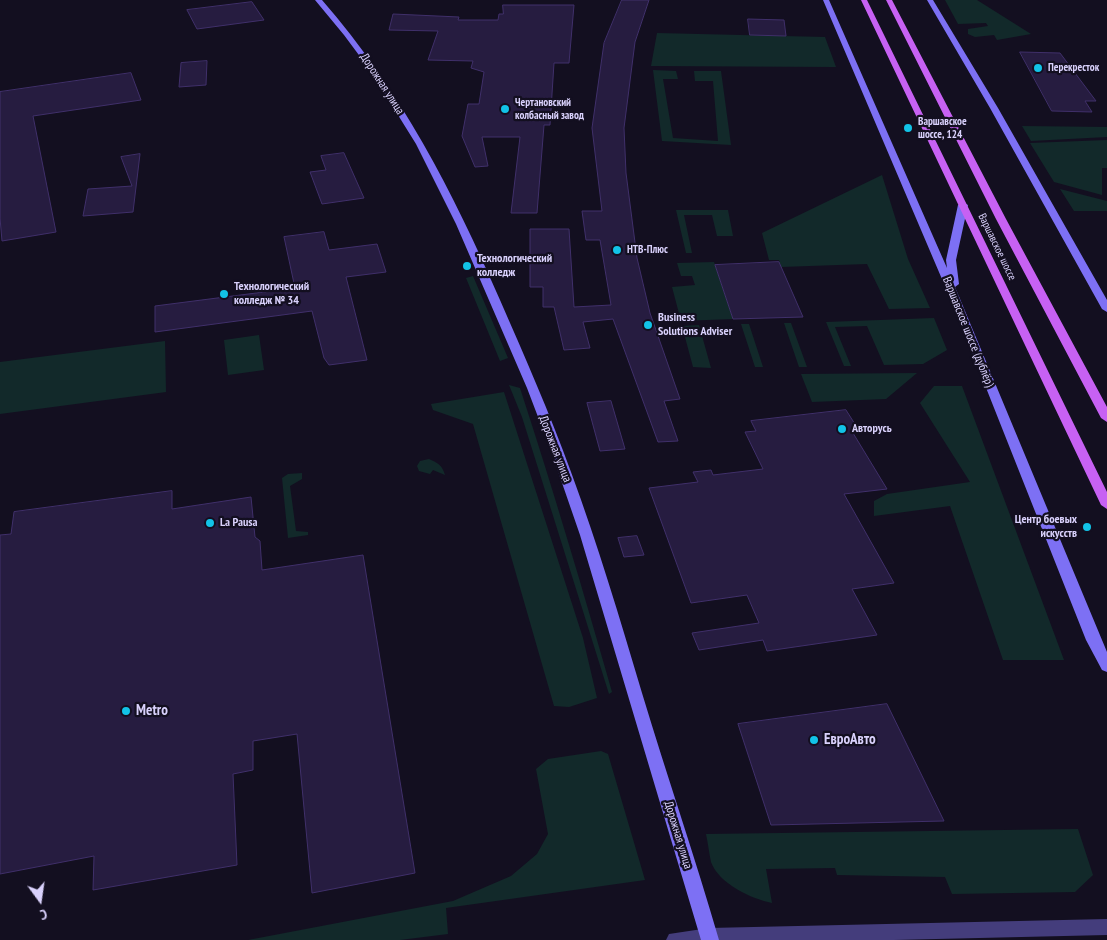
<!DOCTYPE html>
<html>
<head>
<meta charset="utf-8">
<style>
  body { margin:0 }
  #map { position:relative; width:1107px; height:940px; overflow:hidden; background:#130f20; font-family:"PT Sans Narrow",sans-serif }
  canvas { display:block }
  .north { position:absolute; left:15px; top:875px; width:50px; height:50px; -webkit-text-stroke:4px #130f20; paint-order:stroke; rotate:166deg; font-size:14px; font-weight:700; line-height:20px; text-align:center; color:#d9d1fc }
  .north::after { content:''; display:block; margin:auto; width:18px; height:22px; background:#d9d1fc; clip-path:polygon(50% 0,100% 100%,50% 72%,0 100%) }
</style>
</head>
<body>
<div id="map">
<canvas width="1107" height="940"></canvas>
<div class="north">С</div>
</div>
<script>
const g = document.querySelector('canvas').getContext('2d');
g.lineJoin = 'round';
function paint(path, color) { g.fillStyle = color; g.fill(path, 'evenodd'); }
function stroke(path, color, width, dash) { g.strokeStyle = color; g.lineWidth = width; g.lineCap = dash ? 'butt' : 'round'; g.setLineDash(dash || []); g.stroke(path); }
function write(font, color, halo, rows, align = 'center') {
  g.font = font + ' "PT Sans Narrow",sans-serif'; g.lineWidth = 4.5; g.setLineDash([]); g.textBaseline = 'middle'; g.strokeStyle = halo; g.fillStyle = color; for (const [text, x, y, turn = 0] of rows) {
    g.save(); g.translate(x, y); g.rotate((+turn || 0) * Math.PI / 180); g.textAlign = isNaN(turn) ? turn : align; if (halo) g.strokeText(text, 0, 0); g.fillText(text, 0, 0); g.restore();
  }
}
const green = new Path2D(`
  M945 0H977L1031 34 997 40 994 35 975 37 968 34V29L988 26 986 23 958 24Z
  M657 33 825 37 836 67 651 66Z
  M653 70 676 71 678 79H663L673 138 718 141 713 81H695L694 71H721L731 145 662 141Z
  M1022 126 1107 127V137L1031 141Z
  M1107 140V168H1102V195L1054 182 1030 143Z
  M882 175 908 259 930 308 889 309 867 264 781 267 779 260H769L762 233Z
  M1060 189 1107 201V211H1074Z
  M676 210H728L733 236H717L712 215H684L692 253H686Z
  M714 262 733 319 681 321 672 287 695 285 692 276H681L677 263Z
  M473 276 508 358 500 361 466 278Z
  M934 318 947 350 923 364 884 365 867 326 835 327 851 366H844L826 322Z
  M784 323H791L807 367H799Z
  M741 324H749L763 367H755Z
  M699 325 711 368 693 367 682 326Z
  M259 335 264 370 228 375 224 340Z
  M165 341 166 392 0 414V362Z
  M917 373 886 399 812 402 801 374Z
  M509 385 520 388C553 489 583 590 612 692L609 694 522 417Z
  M934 386H962L1064 660H1003L950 506 874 516V501L887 494 970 482 920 403Z
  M504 392 583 638 597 698 569 707 554 706 473 424 433 410 431 404Z
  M429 459C438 463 442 465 445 475L433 470 430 474 419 471 417 466 420 461Z
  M302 473V479L290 486 296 531 308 532V535L288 538 282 478 288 474Z
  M601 751 608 754 645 880 446 908 448 934 400 940H248L453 901 511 876 537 854 548 834 536 769 548 759Z
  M1078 829 1093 875 1075 892 952 894 945 877 837 875 835 868 766 869 772 903C752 899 719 884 711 862 709 853 708 843 706 834Z`);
const building = new Path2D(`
  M622 0H649L635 42 624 128 626 173 637 258 650 313 680 399 664 401 678 441 658 442 613 319 583 322 590 348 564 350 554 307H543V287H530V229H569L574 307 611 305 600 240H586L582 211H602L592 128 604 43Z
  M252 2 264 20 197 29 187 10Z
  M503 5H574L569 63H554L550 125H544L537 213H511L520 137H482L488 166 475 167 462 136 468 104H479L484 72 471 68 473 61 428 60 438 31 389 30 393 14 459 17 458 20H498L499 14H503Z
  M748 19 784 20 786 36 750 35Z
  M1020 52 1060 53 1096 101H1085L1092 112 1052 111Z
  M207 61 206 85 179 87 181 63Z
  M131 73 141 100 33 116 56 232 2 241 0 218V92Z
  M344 153 364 198 322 204 310 172 326 170 321 156Z
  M140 154 133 212 83 216 88 189 132 186 121 157Z
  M324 232 329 250 377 244 386 272 346 277 367 360 329 365 324 358 312 311 155 332V306L295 288 284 237Z
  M779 262 803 317 733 319 715 265Z
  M611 401 625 449 600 451 587 403Z
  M846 410 860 432 853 433 887 489 844 494 894 583 852 589 877 635 767 651 763 640 699 650 692 633 759 623 747 595 691 603 649 488 698 482 693 472 711 470 713 475 763 469 745 432 756 431 751 421Z
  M172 491V509L251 497 255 537 260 541 262 570 363 555 415 873 312 893 297 734 253 741V770L233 774 237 865 93 890 94 856 0 874V535L11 534 14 512Z
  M637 536 644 555 624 557 618 538Z
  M887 704 944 821 771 825 738 724Z`);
const minor = new Path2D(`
  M709 928 715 930 718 936 716 940H666L669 934Z`);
const tertiary = new Path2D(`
  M1107 919V935L894 940H702L700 936 703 930 709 928Z`);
const secondary = new Path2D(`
  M315 0H322C402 92 452 190 500 300 525 357 550 414 571 472 598 545 620 619 642 693 667 776 695 857 719 940H701L580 535 551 451 527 388 456 224 416 144 370 70 344 35Z
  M823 0H829L947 268 946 260 958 205 963 202 968 205 956 260 959 284 955 287 1107 652V672L1102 670 1086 640 956 312Z
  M927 0H933L998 108 1107 300V312L1102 309 990 108Z`);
const primary = new Path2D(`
  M861 0H867L1107 492V509L1101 505Z
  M886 0H892L1006 219 1107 407V422L1101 418 996 219Z`);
const markers = [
  [1038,68,5,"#12c3e7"],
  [505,109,5,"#12c3e7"],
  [908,128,5,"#12c3e7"],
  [617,250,5,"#12c3e7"],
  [467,266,5,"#12c3e7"],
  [224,294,5,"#12c3e7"],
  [648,325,5,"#12c3e7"],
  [842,429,5,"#12c3e7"],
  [210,523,5,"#12c3e7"],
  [1087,527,5,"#12c3e7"],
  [126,711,5,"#12c3e7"],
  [814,740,5,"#12c3e7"]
];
const farPoinames = [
  ["Перекресток",1048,68],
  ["Чертановский",515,103],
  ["колбасный завод",515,116],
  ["Варшавское",918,122],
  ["шоссе, 124",918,135],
  ["НТВ-Плюс",627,250]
];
const farStreetnames = [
  ["Варшавское шоссе",997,247,64]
];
const streetNames = [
  ["Дорожная улица",382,84,57],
  ["Варшавское шоссе (дублёр)",968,332,68],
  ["Дорожная улица",555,449,69],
  ["Дорожная улица",678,835,73]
];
const poiNames = [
  ["Технологический",477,259],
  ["колледж",477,273],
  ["Технологический",234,287],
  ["колледж № 34",234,301],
  ["Business",658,318],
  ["Solutions Adviser",658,332],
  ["Авторусь",852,429],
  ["Центр боевых",1077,520,"right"],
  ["искусств",1077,534,"right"],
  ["La Pausa",220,523]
];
const nearPoinames = [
  ["Metro",136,711],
  ["ЕвроАвто",824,740]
];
paint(green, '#12292a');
paint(building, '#261c40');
stroke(building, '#40306a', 1);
paint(minor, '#443d7c');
paint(tertiary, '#443d7c');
paint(secondary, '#7d70f4');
paint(primary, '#c761f3');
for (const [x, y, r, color] of markers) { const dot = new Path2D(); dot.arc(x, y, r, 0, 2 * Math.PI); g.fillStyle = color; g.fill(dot); stroke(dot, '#130f20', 2); }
write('bold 11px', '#d9d1fc', '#130f20', farPoinames, 'left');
write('11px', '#d9d1fc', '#130f20', farStreetnames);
write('12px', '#d9d1fc', '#130f20', streetNames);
write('bold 12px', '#d9d1fc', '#130f20', poiNames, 'left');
write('bold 15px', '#d9d1fc', '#130f20', nearPoinames, 'left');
</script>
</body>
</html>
